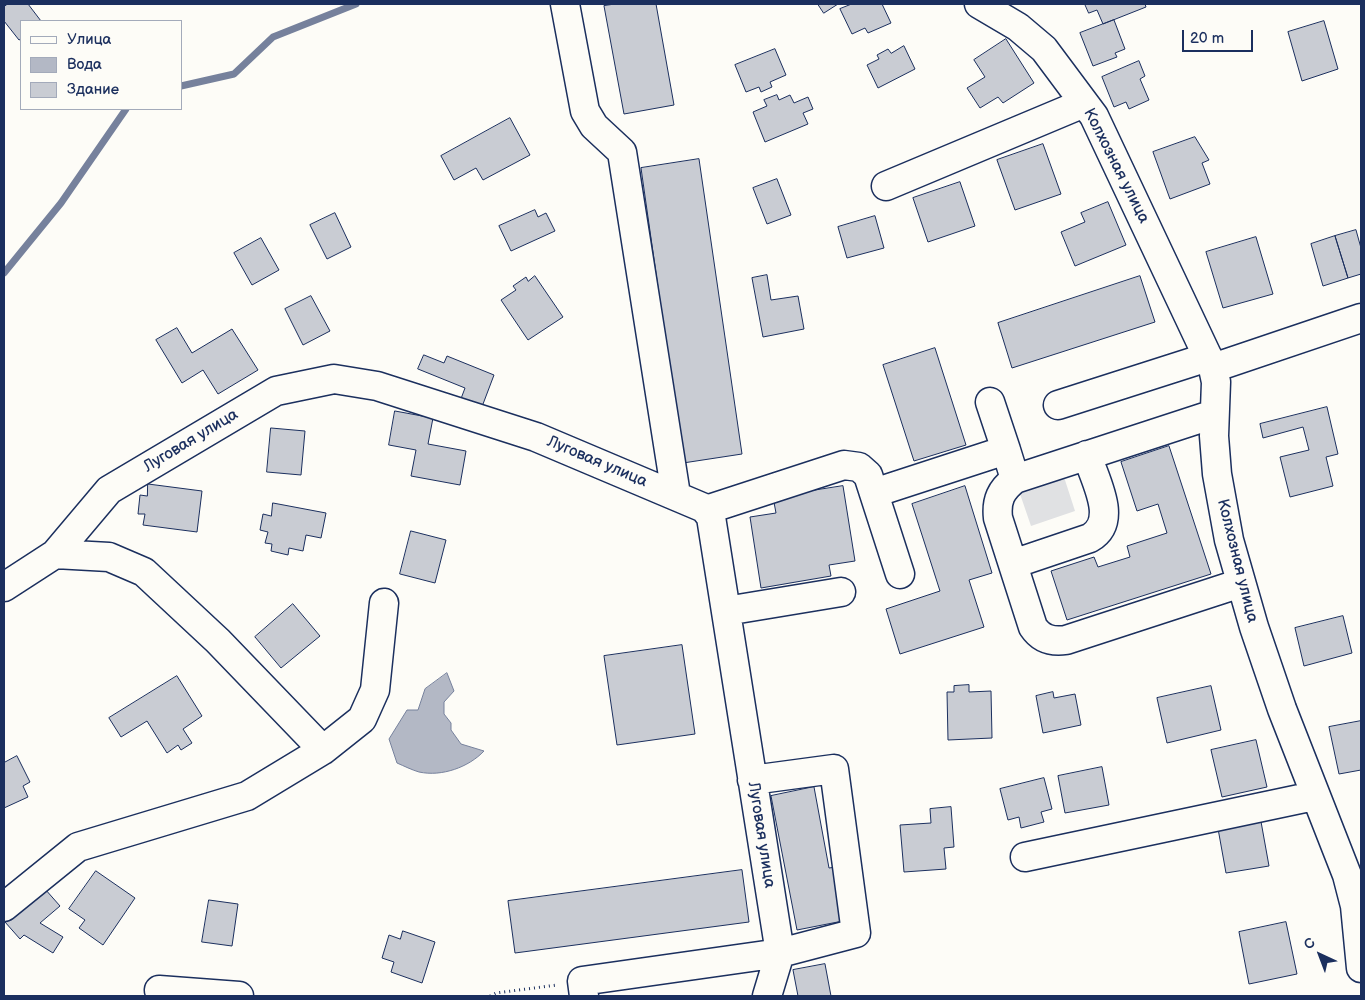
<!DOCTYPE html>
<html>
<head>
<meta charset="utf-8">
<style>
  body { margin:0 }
  #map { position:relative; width:1365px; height:1000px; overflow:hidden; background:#fdfcf7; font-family:"Balsamiq Sans",sans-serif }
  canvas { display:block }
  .frame { position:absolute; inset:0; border:5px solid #1b2f5e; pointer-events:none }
  .legend { position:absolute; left:20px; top:20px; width:162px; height:90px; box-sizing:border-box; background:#fdfcf7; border:1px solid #a3aaba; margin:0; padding:6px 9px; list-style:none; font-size:15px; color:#1b2f5e }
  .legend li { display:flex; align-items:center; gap:10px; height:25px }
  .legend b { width:25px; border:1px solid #a3aaba }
  .north { position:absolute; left:1295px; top:930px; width:50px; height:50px; -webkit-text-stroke:4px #fdfcf7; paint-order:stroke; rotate:317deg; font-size:14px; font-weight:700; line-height:20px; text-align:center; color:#1b2f5e }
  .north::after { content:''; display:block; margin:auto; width:18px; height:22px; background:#1b2f5e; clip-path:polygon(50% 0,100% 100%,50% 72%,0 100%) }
  .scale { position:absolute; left:1182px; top:30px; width:71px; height:22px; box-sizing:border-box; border:2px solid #1b2f5e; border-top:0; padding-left:6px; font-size:15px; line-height:18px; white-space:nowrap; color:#1b2f5e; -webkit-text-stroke:4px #fdfcf7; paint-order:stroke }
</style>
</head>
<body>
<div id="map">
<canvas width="1365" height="1000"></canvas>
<div class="frame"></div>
<ul class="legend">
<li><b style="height:6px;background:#fdfcf7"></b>Улица</li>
<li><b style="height:14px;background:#b3b8c5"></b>Вода</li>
<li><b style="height:14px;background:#c9ccd3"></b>Здание</li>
</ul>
<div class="north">С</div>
<div class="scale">20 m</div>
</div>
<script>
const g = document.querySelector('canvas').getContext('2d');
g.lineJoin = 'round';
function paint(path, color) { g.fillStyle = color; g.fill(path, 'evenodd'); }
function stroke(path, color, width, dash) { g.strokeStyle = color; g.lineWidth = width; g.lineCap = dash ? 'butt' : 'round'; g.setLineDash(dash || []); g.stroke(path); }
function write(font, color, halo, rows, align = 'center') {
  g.font = font + ' "Balsamiq Sans",sans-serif'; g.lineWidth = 5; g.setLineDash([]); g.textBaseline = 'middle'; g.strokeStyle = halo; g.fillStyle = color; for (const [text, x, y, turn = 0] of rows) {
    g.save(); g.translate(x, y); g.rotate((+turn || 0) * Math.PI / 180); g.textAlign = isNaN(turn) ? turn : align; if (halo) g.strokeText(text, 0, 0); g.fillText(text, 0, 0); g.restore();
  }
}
const green = new Path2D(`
  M1064 477 1075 511 1031 526 1019 491Z`);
const water = new Path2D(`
  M447 673 454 691 444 702V714L451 723V730L461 744 484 751C469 767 442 777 419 772 412 770 404 766 397 763L389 739 407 710H418L425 689Z`);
const stream = new Path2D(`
  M181 86 234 74 273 37 356 4
  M4 273 61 203 126 109`);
const building = new Path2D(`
  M8 4H28L41 21H21V39L19 40 4 21V7Z
  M615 4H656L674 105 624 114 604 6Z
  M818 4H838L824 13Z
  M852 4H882L891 23 868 33 865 28 852 34 840 9Z
  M1085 4H1145L1146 7 1103 24 1097 10 1089 13Z
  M1114 20 1125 49 1115 53 1117 57 1093 66 1080 33Z
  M1324 21 1338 69 1302 81 1288 32Z
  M1006 39 1034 83 1003 103 998 97 980 108 967 88 985 77 974 60Z
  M904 46 915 69 878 88 867 65 879 59 877 55 888 49 891 53Z
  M775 49 786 75 770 82 772 87 761 92 759 87 746 92 735 65Z
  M1139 61 1145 76 1140 79 1149 100 1129 109 1126 102 1114 107 1102 77Z
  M777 95 779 100 790 95 794 103 808 97 813 109 803 113 808 124 765 142 753 112 767 106 764 100Z
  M510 118 530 155 483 180 476 168 454 180 441 156Z
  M1195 137 1209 160 1202 163 1210 184 1170 199 1153 152Z
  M1043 144 1061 194 1015 210 997 160Z
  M699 159 742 454 683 463 641 168Z
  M777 179 791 215 767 224 753 188Z
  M960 182 975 226 928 242 913 198Z
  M1108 202 1126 245 1075 266 1061 232 1085 222 1081 213Z
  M535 210 538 217 546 213 555 231 511 251 499 226Z
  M335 213 351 247 327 259 310 225Z
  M875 216 884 248 847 258 838 227Z
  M1356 230 1361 248V274L1348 278 1335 236Z
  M1335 236 1348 278 1323 286 1311 244Z
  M1256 237 1273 294 1223 308 1206 252Z
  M261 238 279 270 252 285 234 253Z
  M767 275 771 300 798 296 804 329 763 337 752 278Z
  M535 276 563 317 528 340 501 300 516 290 513 286 526 277 528 281Z
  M1140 276 1155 322 1012 368 998 323Z
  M311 296 330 331 303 345 285 309Z
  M177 328 192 353 232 329 258 370 218 394 203 370 182 383 156 340Z
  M935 348 966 445 914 461 883 365Z
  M424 355 444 363 447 356 494 375 480 412 459 404 465 388 418 369Z
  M1327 407 1338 454 1326 457 1333 486 1290 497 1280 457 1309 450 1303 427 1263 438 1260 424Z
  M395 411 433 418 428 444 466 451 460 485 411 476 416 450 389 445Z
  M271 428 305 431 301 475 267 472Z
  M1169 446 1211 574 1067 620 1051 571 1094 557 1098 567 1130 557 1127 546 1167 533 1158 504 1137 511 1121 462Z
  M148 484 202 491 197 532 143 525 145 514H138L140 495 147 496Z
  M843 486 855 561 829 565 831 576 761 588 750 517 776 513 773 497Z
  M965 486 992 573 969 580 984 627 900 654 886 609 940 591 912 504Z
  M273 503 326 513 321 538 306 535 303 551 289 548 288 555 271 551 272 544 265 543 268 532 260 530 263 514 271 516Z
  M411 531 446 540 435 583 400 574Z
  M293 604 320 636 281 668 255 637Z
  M1343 616 1352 653 1304 666 1295 628Z
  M682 645 695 734 617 745 604 656Z
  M177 676 202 716 183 729 192 743 181 750 178 745 167 753 147 721 121 737 109 718Z
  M969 685V692L991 691 992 738 948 740 947 692H954V686Z
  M1211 686 1221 730 1167 743 1157 698Z
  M1053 692 1054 698 1075 694 1081 725 1043 733 1036 696Z
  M1361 721V770L1339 774 1329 727Z
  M1256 740 1267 787 1222 797 1211 750Z
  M17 756 30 782 23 786 28 797 4 808V763Z
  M1102 767 1109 805 1065 813 1058 776Z
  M1044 778 1052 809 1041 812 1044 822 1021 828 1019 817 1008 820 1000 789Z
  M814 787 829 868 843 866 853 919 797 930 771 796Z
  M951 807 954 847 944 848 946 869 904 872 900 825 931 823 930 809Z
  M1260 816 1269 866 1226 873 1217 823Z
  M742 870 749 922 515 953 508 901Z
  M96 871 135 898 103 945 79 928 85 920 69 909Z
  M45 889 60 906 40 923 63 937 53 953 24 935 20 939 5 922Z
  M209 900 238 904 232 946 202 942Z
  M1286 922 1297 974 1249 984 1239 932Z
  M403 931 435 942 422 983 391 972 394 962 382 958 389 935 400 939Z
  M825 964 831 996H798L793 970Z`);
const path = new Path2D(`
  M490 996 496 993 557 985`);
const minor = new Path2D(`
  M565 4 585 111 594 126 622 152 676 495
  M979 4 1018 27 1044 49 1094 116 1213 368 1216 382 1214 436 1217 474 1229 540 1254 627 1282 709 1347 875 1355 906 1361 968
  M886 186 1084 103
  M1213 368 1361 318
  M990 402 1006 450
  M1058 405 1208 357
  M1214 414 1015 479C1001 490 996 500 998 518L1033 627C1041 639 1052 642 1066 640L1241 583
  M874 493 1006 450 1015 479
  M706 510 844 465 859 467 868 475 900 574
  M55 554 109 490 276 391 334 379 377 386 536 437 704 508 711 517 780 953 767 996
  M1013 564 1090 538C1119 521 1095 481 1087 455
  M4 587 55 554 109 557 144 572 218 641 323 750
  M726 611 841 592
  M1025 857 1314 796
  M4 907 78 847 247 796 323 750 362 719 375 690 384 603
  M159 990 239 996
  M584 996 582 981 780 953 856 933 834 769 752 780`);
const streetNames = [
  ["Колхозная улица",1116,166,63],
  ["Луговая улица",191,441,-31],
  ["Луговая улица",597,462,23],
  ["Колхозная улица",1237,561,76],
  ["Луговая улица",761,835,81]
];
paint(green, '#e0e1e3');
paint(water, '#b3b8c5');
stroke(water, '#76819c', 1);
stroke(stream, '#76819c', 7);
paint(building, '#c9ccd3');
stroke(building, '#1b2f5e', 1);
stroke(minor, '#1b2f5e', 31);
stroke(path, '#1b2f5e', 3, [1, 4]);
stroke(minor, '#fdfcf7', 28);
write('16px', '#1b2f5e', '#fdfcf7', streetNames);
</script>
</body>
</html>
